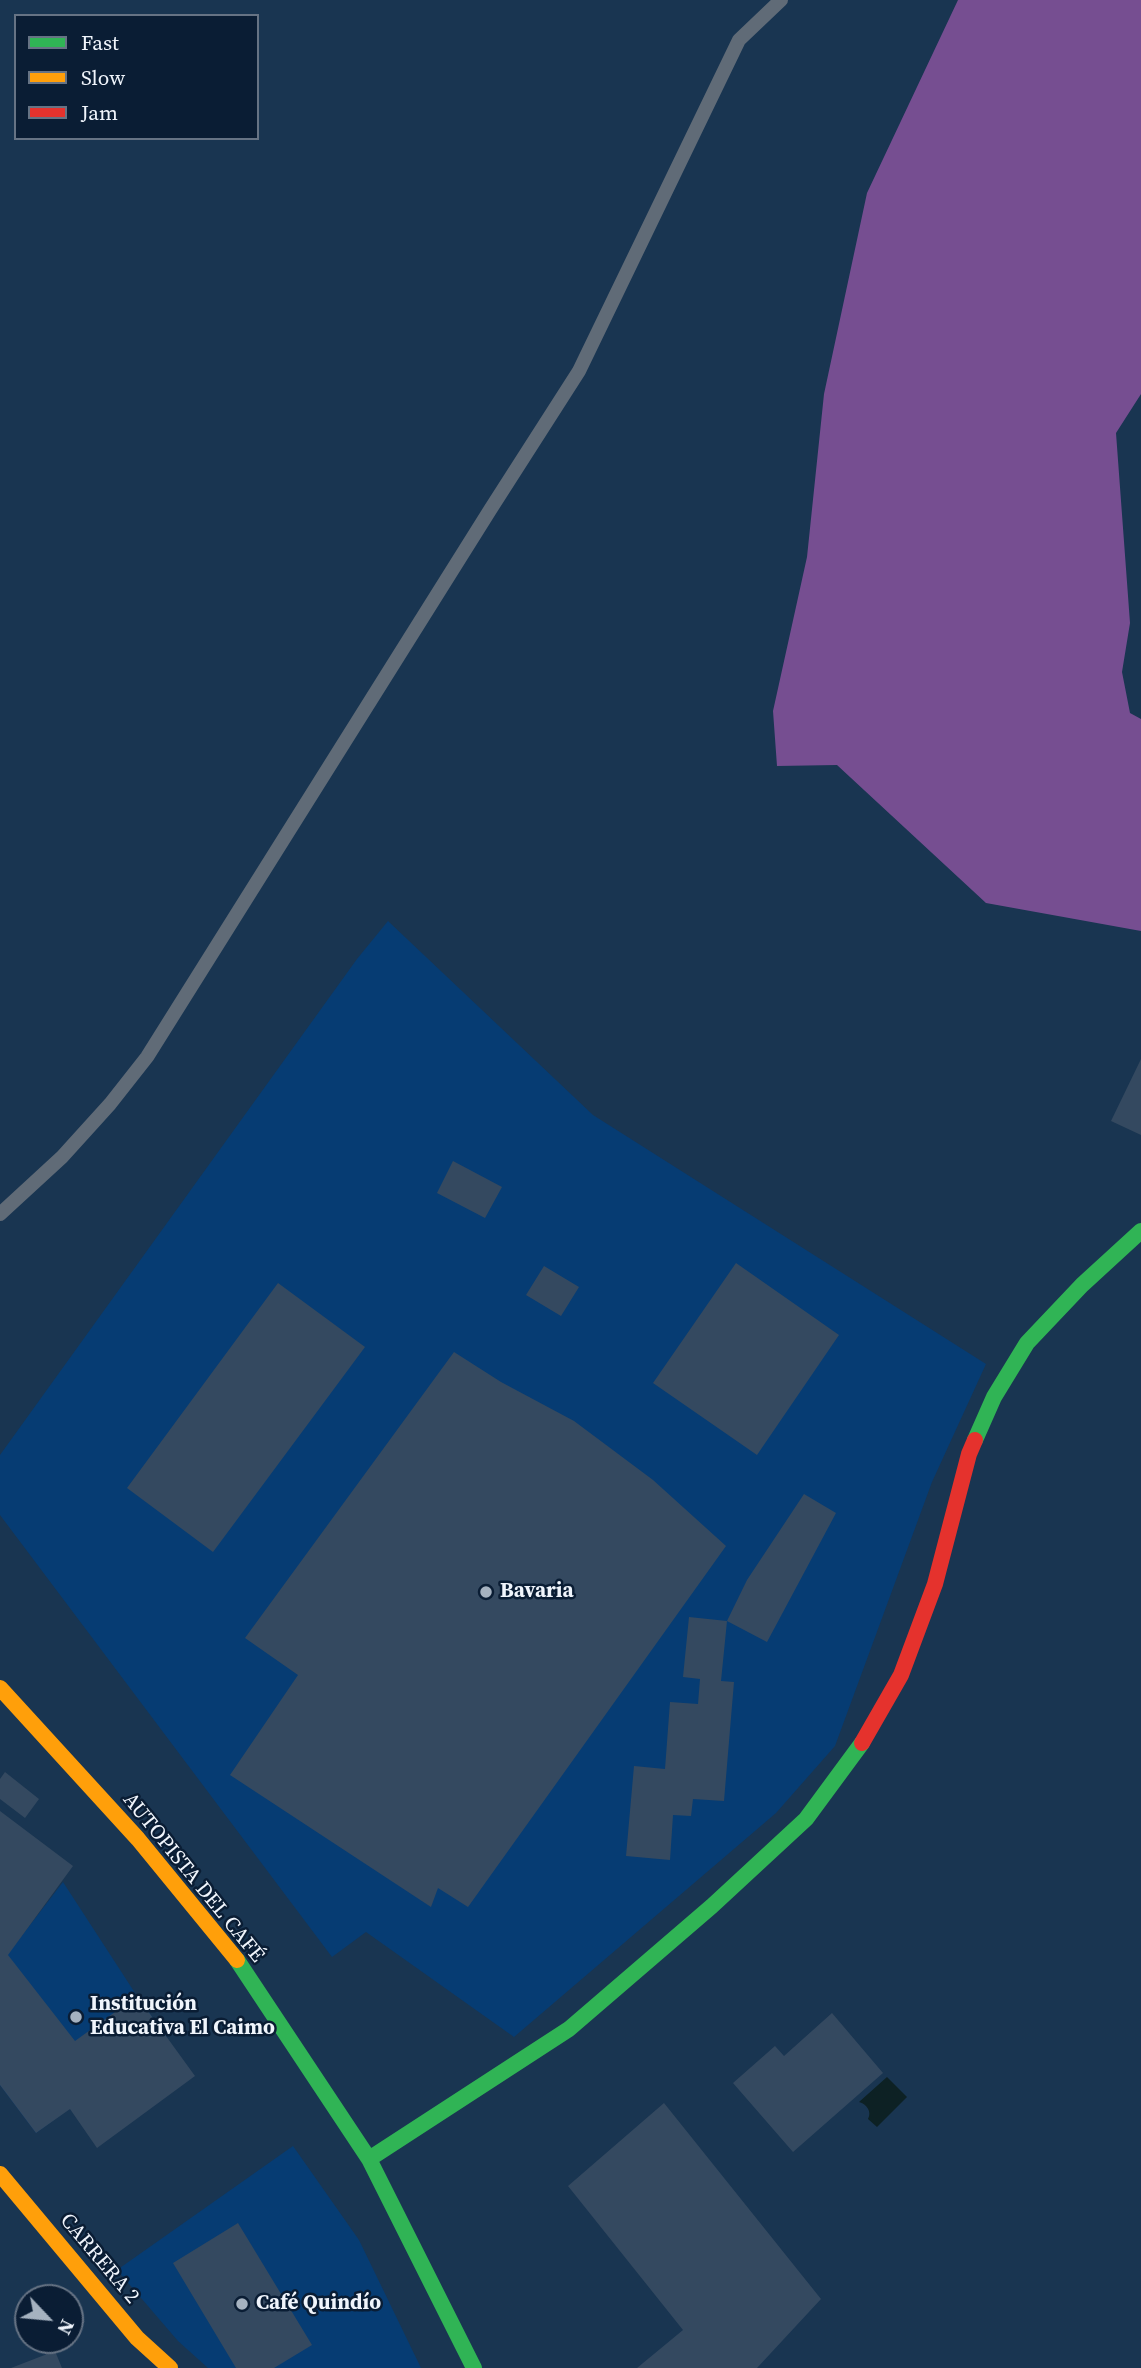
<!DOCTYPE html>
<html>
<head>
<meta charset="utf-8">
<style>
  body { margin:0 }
  #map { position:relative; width:1141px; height:2368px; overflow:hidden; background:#193551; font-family:"Source Serif 4",serif }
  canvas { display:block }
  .legend { position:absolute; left:14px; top:14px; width:245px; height:126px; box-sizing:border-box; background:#0a1d34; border:2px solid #667384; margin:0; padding:9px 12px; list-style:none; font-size:21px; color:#f0f5fc }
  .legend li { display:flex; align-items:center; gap:14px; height:35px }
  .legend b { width:35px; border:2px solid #667384 }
  .north { position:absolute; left:14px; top:2284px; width:70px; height:70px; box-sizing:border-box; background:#0a1d34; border:2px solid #667384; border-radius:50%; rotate:116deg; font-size:19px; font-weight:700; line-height:28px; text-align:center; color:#f0f5fc }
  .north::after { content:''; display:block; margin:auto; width:24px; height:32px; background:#a5b2c0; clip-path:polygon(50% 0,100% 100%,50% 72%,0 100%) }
</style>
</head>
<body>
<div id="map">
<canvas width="1141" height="2368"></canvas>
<ul class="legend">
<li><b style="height:9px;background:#30b455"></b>Fast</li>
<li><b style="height:9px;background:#ff9f0a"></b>Slow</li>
<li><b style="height:9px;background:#e5322d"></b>Jam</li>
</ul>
<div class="north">N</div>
</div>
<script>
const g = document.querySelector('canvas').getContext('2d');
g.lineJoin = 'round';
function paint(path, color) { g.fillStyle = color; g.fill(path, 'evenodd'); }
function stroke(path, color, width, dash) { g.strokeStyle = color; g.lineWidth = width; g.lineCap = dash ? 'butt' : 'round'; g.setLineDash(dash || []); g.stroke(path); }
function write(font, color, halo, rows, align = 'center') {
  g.font = font + ' "Source Serif 4",serif'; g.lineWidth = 5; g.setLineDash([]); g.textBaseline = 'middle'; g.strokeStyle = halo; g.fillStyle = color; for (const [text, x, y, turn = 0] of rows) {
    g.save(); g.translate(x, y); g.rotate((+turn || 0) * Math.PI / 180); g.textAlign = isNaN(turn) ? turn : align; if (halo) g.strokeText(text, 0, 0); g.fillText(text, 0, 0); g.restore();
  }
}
const built = new Path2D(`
  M388 921 593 1115 986 1364 932 1482 835 1746 776 1813 514 2037 366 1932 332 1957 0 1515V1455L357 959Z
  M63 1882 137 1996 167 2037 36 2133 0 2085V1964Z
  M293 2146 359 2240 421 2368H208L178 2341 117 2270Z`);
const forest = new Path2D(`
  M958 0H1141V394L1116 433 1130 623 1122 672 1130 713 1141 719V931L986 903 837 765 777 766 773 711 807 557 824 394 867 193Z`);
const water = new Path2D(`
  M887 2077 907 2097 877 2127 868 2119C872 2112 867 2104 859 2102Z`);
const building = new Path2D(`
  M1141 1059V1135L1111 1121Z
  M453 1161 502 1187 485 1218 437 1193Z
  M736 1263 839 1335 757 1455 653 1383Z
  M544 1266 579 1287 561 1316 526 1295Z
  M278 1283 365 1347 213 1552 127 1488Z
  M454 1352 501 1382 574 1421 653 1480 726 1546 468 1907 438 1888 431 1907 230 1775 298 1675 245 1638Z
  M804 1494 836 1513 767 1642 727 1621 747 1580Z
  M689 1617 727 1621 721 1681 734 1682 724 1801 693 1799 691 1816 673 1815 670 1860 626 1856 634 1766 665 1769 670 1702 698 1704 700 1679 683 1677Z
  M5 1772 39 1799 25 1818 0 1799V1779Z
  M0 1811 73 1866 8 1955 75 2041 137 1996 195 2076 97 2148 70 2109 36 2133 0 2085Z
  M832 2013 883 2073 793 2152 733 2083 775 2046 784 2056Z
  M664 2103 821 2299 757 2368H637L683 2330 568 2186Z
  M238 2223 312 2345 274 2368H236L173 2263Z
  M55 2351 62 2368H11Z`);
const lane = new Path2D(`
  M0 1214 62 1157 110 1104 147 1057 490 510 579 371 739 40 781 0`);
const fast = new Path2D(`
  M975 1440 994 1397 1027 1343 1082 1285 1141 1231
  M237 1960 369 2159 474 2368
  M369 2159 569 2029 712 1906 806 1819 862 1743`);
const slow = new Path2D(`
  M0 1688 138 1839 237 1960
  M0 2174 137 2338 170 2368`);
const jam = new Path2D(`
  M862 1743 901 1675 935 1584 969 1454 975 1440`);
const markers = [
  [486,1592,7,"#a5b2c0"],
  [76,2017,7,"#a5b2c0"],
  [242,2304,7,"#a5b2c0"]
];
const poiNames = [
  ["Bavaria",500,1592],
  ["Institución",90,2005],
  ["Educativa El Caimo",90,2029],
  ["Café Quindío",256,2304]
];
const streetNames = [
  ["AUTOPISTA DEL CAFÉ",193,1878,51],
  ["CARRERA 2",99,2259,50]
];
paint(built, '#063c73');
paint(forest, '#764e91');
paint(water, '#0d2124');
paint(building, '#344960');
stroke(lane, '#606b77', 14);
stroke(fast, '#30b455', 16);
stroke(slow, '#ff9f0a', 16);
stroke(jam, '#e5322d', 16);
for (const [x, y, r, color] of markers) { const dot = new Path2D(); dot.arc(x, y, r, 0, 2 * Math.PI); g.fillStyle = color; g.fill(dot); stroke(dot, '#0a1d34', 2.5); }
write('bold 21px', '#f0f5fc', '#0a1d34', poiNames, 'left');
write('21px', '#f0f5fc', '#0a1d34', streetNames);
</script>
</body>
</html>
